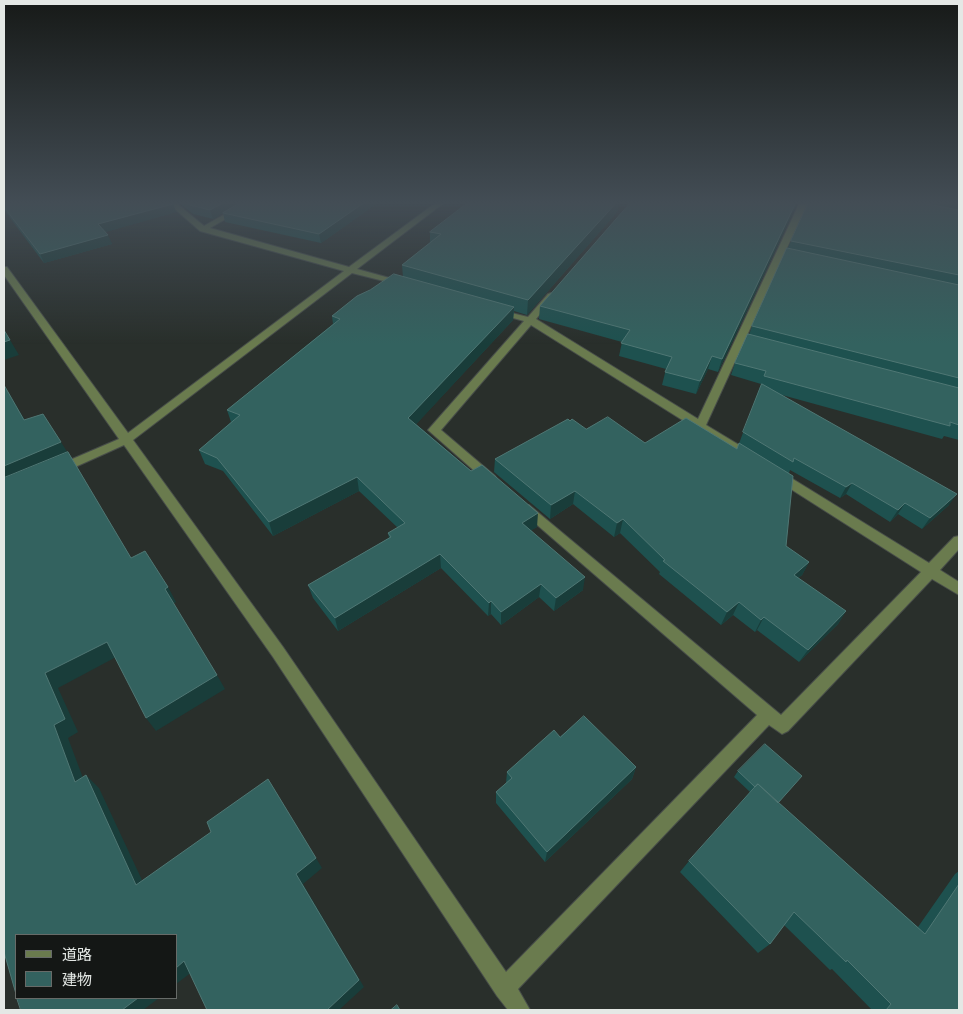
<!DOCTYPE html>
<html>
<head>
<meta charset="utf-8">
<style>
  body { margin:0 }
  #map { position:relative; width:963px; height:1014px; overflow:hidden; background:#292f2b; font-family:"DejaVu Sans","Noto Sans JP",sans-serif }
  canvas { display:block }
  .frame { position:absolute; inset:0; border:5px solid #e4e8e5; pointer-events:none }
  .legend { position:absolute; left:15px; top:934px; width:162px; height:65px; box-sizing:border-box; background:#141715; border:1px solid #676b68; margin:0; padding:6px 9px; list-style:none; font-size:15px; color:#e4e8e5 }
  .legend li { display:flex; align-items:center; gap:10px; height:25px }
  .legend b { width:25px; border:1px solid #676b68 }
</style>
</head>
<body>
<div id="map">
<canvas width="963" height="1014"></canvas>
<div class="frame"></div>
<ul class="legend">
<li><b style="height:6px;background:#6a7b4e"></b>道路</li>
<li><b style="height:14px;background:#33625f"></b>建物</li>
</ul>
</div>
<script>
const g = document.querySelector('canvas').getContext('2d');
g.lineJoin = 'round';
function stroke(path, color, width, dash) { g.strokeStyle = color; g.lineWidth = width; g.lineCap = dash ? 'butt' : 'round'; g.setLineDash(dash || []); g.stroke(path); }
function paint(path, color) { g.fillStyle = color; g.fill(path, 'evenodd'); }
const minor = new Path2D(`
  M167 202H175L204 226 246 202H255L210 228 349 267 437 202H445L357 269 404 282V286L352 273 133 440 283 647 506 972 757 715 521 511 519 508 521 505H529L781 715 921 572 775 479 773 476 775 473H783L929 563 954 537 959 536V549L940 570 959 582V595L932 579 788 731 782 734 769 725 518 989 530 1010H508L497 996 273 657 124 445 64 472 60 473 54 469 56 466 119 439 4 275V267H7L128 433 344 271 200 231Z
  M800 202H808L706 425 754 454 756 457 754 460H746L531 325 441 430 495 476 497 479 495 482H487L428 430 524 321 495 313V309L528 317 548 294 551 293 555 296 536 319 698 419Z`);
const wall = new Path2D(`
  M4 202 173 204 176 212 105 232 112 244 44 263 4 210Z
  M178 202H379L321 243 225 222 223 213 213 219 193 214Z
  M469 202H619L617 212 527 315 514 311 513 320 416 424 537 527 531 530 583 590 554 611 539 597 501 625 491 614 488 616 441 568 338 631 313 598 308 585 389 538 388 533 398 528 359 491 273 536 223 471 205 464 199 450 231 422 227 410 333 324 332 316 403 277 402 265 430 243V232Z
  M637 202H798L718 372 708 369 696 394 662 385 666 369 619 356 622 342 539 319 540 306Z
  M809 202H959V440L944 436 942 439 782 395 949 505 922 529 898 514 890 522 846 494 840 498 790 470 789 473 786 546 809 562 802 575 798 578 846 611 838 624 799 662 757 630 755 632 733 615 721 625 659 574 660 572 620 533 614 537 573 504 550 519 494 472 495 459 586 429 645 443 737 449 761 384 731 375 735 363 749 335 752 326Z
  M560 737 636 767 632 779 545 862 496 803V792L506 783 507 772Z
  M738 771 778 803 918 927 955 874 959 871V1010H872L832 969 830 970 784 925 770 944 758 953 680 872 689 861 750 792 734 777Z`);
const shadedWall = new Path2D(`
  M225 202H243L213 219 210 210Z
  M365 202H379L321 243 319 234Z
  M617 202H619L617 212 527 315 528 300Z
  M796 202H798L718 372 722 359Z
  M173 204 176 212 102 233 98 224Z
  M108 235 112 244 44 263 40 254Z
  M514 307 513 320 410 431 408 418Z
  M10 340 19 355 4 360V342Z
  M712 356 708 369 696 394 700 381Z
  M4 384 34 436 24 420Z
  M61 442 71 458 4 487V466Z
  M357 477 359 491 273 536 269 522Z
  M852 483 846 494 840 498 846 487Z
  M575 491 573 504 550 519 551 505Z
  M957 494 949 505 922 529 930 518Z
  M905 503 898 514 890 522 898 510Z
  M538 513 537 527 522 536V523Z
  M623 519 620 533 614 537 617 523Z
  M440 554 441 568 338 631 335 618Z
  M809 562 802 575 786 588 794 575Z
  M585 577 583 590 554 611 556 598Z
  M541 584 539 597 501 625V612Z
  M168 587 176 602 173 604 165 589Z
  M491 601V614L488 616 489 603Z
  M739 602 733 615 721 625 727 612Z
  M846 611 838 624 799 662 808 650Z
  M764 617 757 630 755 632 761 620Z
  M107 642 118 656 58 688 78 732 68 738 89 794 75 782 54 725 45 673Z
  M217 675 225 689 156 731 146 718Z
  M636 767 632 779 545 862 547 852Z
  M86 775 99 788 149 895 136 885Z
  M316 858 322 868 303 884 364 987 339 1010H327L296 874Z
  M184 961 196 969 176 984V968Z
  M138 998H159L143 1010H122Z`);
const building = new Path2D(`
  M4 202H171L173 204 98 224 108 235 40 254 4 207Z
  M186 202H225L210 210 190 205Z
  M242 202H365L319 234 223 213Z
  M469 202H617L528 300 402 265 441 234 430 232Z
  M637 202H796L722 359 712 356 700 381 665 372 672 357 621 343 630 330 540 306 630 203 635 204Z
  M809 202H916L959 210V275L791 241Z
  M787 248 959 285V378L752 326Z
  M394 274 514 307 408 418 471 471 482 465 538 513 522 523 585 577 556 598 541 584 501 612 491 601 489 603 440 554 335 618 308 585 391 537 388 533 405 523 357 477 269 522 217 458 199 450 240 415 227 410 340 319 332 316 357 296 370 290Z
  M4 330 10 340 4 342Z
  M748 334 959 388V425L950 422V426L764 376 766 371 735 363Z
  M762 384 957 494 930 518 905 503 898 510 852 483 846 487 794 458 793 462 743 432Z
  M4 385 24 420 43 414 61 442 4 466Z
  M608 417 645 443 686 418 737 449 739 443 793 476 786 546 809 562 794 575 846 611 808 650 764 617 761 620 739 602 727 612 663 561 665 560 623 519 617 523 575 491 551 505 495 459 568 419 570 421 572 419 586 429Z
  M68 452 131 558 145 551 168 587 165 589 217 675 146 718 107 642 45 673 65 719 54 725 75 782 86 775 136 885 211 832 207 822 268 779 316 858 296 874 359 980 327 1010H207L184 961 176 968V935H16V994L4 952V478Z
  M584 716 636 767 547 852 496 792 512 778 507 772 554 730 560 737Z
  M765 744 802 776 778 803 758 784 755 787 738 771Z
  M758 784 925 934 959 884V1010H886L891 1004 847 960 846 962 794 912 770 944 689 861Z
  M17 998H138L122 1010H21Z
  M397 1005 400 1010H391Z`);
stroke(minor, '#474d49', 2);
paint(minor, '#6a7b4e');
paint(wall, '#1e514f');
paint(shadedWall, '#193d3a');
paint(building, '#33625f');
stroke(building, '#4f7774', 1);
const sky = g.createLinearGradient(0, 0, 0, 344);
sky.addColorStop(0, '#171a18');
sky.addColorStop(0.59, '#434d55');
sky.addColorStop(1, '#434d5500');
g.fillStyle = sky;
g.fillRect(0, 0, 963, 344);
</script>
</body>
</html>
